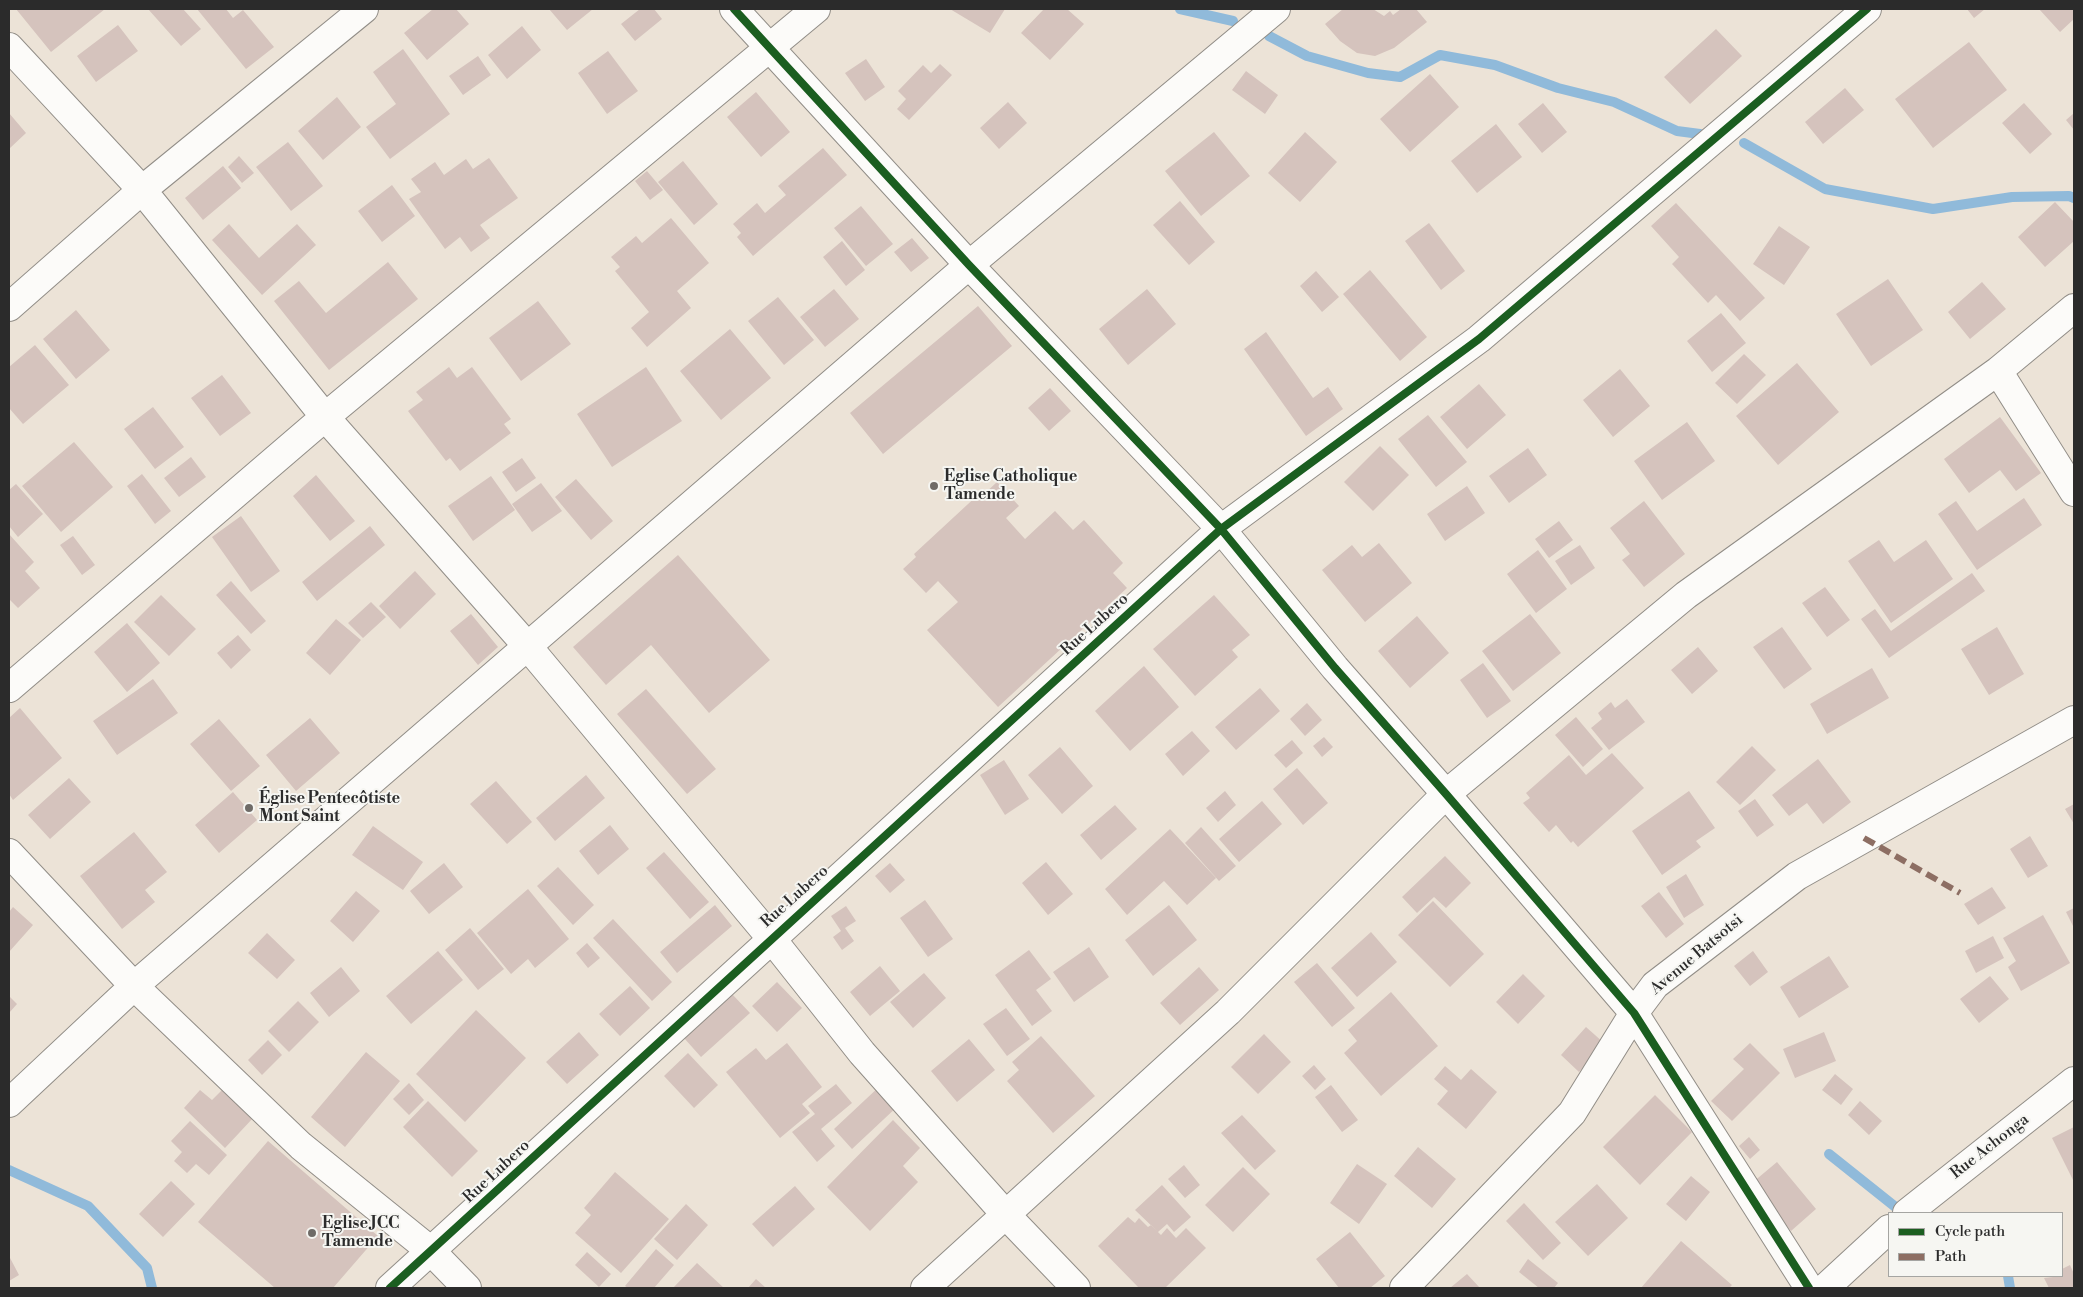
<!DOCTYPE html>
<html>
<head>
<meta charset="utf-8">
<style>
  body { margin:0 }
  #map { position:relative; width:2083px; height:1297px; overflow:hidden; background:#ece3d7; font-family:"Libre Bodoni",serif }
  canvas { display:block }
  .frame { position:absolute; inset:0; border:10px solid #2b2b2b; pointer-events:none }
  .legend { position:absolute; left:1888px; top:1212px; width:175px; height:65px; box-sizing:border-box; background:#f6f6f2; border:1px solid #a5a5a2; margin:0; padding:6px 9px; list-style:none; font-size:15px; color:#2b2b2b }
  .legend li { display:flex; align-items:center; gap:10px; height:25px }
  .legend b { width:25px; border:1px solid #a5a5a2 }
</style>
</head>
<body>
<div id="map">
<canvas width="2083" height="1297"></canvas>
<div class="frame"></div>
<ul class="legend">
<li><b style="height:6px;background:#1b5e20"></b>Cycle path</li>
<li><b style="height:6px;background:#8d6e63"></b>Path</li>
</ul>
</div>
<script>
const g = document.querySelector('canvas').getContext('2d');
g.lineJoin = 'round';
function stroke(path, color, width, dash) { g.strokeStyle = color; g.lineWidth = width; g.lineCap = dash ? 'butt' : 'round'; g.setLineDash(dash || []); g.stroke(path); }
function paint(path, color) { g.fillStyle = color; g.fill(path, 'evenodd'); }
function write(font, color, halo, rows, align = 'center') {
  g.font = font + ' "Libre Bodoni",serif'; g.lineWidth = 4; g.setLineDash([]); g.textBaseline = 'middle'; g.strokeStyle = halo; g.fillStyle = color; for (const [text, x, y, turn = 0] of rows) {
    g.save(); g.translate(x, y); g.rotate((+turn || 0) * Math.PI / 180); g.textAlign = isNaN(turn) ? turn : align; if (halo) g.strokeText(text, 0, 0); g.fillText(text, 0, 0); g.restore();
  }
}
const stream = new Path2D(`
  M1180 9 1233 21
  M1269 36 1307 56 1368 73 1400 77 1440 55 1495 65 1558 88 1614 102 1677 131 1700 134
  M1744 143 1825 189 1933 209 2012 197 2069 196 2074 198
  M1829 1154 1903 1213
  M9 1170 88 1206 147 1268 152 1288
  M2008 1276 2010 1288`);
const building = new Path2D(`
  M16 9H105L51 52Z
  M148 9H183L201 29 181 46Z
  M197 9H226L233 18 243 10 274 47 246 69Z
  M433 9H456L469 24 427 60 404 33Z
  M549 9H593L567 30Z
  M640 9H654L662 19 635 41 621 24Z
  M950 9H1005L990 33Z
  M1044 9H1067L1084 24 1050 60 1021 33Z
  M1343 9H1373L1384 16 1390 11 1393 15 1401 9H1416L1427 22 1394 48 1375 56 1357 53 1340 41 1325 24Z
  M1967 9H1985L1974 18Z
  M2039 9H2074V19L2060 32Z
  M118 25 138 51 96 82 77 56Z
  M522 26 541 50 507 79 488 55Z
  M1716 29 1742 56 1690 104 1664 77Z
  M1969 42 2007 90 1933 148 1895 99Z
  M403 49 450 114 390 159 366 127 396 104 373 72Z
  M608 51 638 91 607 114 578 73Z
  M478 56 491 75 463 95 449 76Z
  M866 59 885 87 865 101 845 73Z
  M940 64 952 75 909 120 897 109 906 99 898 91 923 65 931 73Z
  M1246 71 1278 95 1265 114 1232 90Z
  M1430 74 1459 107 1410 152 1380 119Z
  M1845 88 1864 110 1823 144 1805 122Z
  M756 92 790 132 761 157 727 117Z
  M337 97 361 127 323 160 298 131Z
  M1008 102 1027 123 999 149 980 128Z
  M1543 103 1567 132 1542 153 1518 124Z
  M2024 103 2052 134 2030 154 2002 123Z
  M9 113 26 133 9 149Z
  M2074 113V130L2066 120Z
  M1496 124 1522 157 1477 193 1451 161Z
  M1214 132 1250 176 1201 216 1165 171Z
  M1305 132 1337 162 1300 202 1268 173Z
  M288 142 323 186 291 211 256 167Z
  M823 148 847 175 753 256 737 237 741 233 733 224 757 203 765 213 786 195 778 186Z
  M239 156 254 173 242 183 228 167Z
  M489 158 518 198 480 225 490 238 471 252 460 237 445 249 409 199 421 192 411 179 435 162 444 175 466 159 473 169Z
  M683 161 718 204 694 225 658 182Z
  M223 166 241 188 203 220 185 198Z
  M647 171 663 190 650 200 635 181Z
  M392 185 415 216 382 242 358 211Z
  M1180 201 1215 242 1189 265 1153 225Z
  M2055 202 2074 222V241L2045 267 2018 237Z
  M1676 203 1765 298 1740 321 1716 295 1708 303 1672 264 1679 257 1651 226Z
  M861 206 893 244 866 266 834 228Z
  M671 218 709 263 677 291 691 308 647 347 631 328 649 312 615 271 620 267 611 257 636 236 642 243Z
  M1429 223 1465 271 1441 290 1405 241Z
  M229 224 259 258 297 224 316 245 262 295 212 240Z
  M1779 226 1810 247 1784 285 1753 264Z
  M912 238 929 258 911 272 894 252Z
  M842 241 865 270 846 286 823 257Z
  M388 262 418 299 329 370 274 301 299 281 326 313Z
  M1370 270 1427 337 1400 361 1343 294Z
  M1316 271 1339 297 1322 312 1300 286Z
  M1888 279 1923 330 1871 366 1836 314Z
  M1982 282 2006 309 1970 339 1948 312Z
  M834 289 859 319 825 347 800 317Z
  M1147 289 1176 324 1128 365 1099 329Z
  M778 297 814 340 784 365 748 321Z
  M538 301 571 344 521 381 489 338Z
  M978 306 1012 346 883 454 850 413Z
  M76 310 110 350 76 379 43 339Z
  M1721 313 1746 343 1712 372 1687 341Z
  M730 329 771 378 721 420 680 371Z
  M1266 332 1313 398 1328 387 1343 409 1306 436 1244 349Z
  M35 345 69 385 23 424 9 408V367Z
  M1744 354 1766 375 1737 404 1715 383Z
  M1797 363 1839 412 1778 465 1736 416Z
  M449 367 457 378 472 367 511 419 504 424 511 433 460 471 450 458 446 461 408 411 423 400 416 392Z
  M646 367 682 421 612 467 577 414Z
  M1620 369 1650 406 1613 437 1583 400Z
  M222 375 251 413 220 436 191 398Z
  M1479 384 1506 415 1467 449 1440 417Z
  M1050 388 1071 411 1049 431 1028 408Z
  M153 407 184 447 155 469 124 429Z
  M1428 415 1467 462 1436 487 1398 439Z
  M2000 417 2041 473 2016 491 2000 470 1969 493 1944 459Z
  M1687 422 1715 461 1662 500 1634 461Z
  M74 442 113 487 61 532 22 486Z
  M1380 446 1409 475 1373 511 1344 482Z
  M1528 448 1547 475 1509 503 1489 476Z
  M191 457 206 477 179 497 164 478Z
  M522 458 536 478 516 492 502 472Z
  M142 474 171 511 155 524 127 486Z
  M316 475 355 521 330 541 293 496Z
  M491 476 515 510 473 541 448 506Z
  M576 479 613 521 591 540 555 497Z
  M997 482 1019 506 1006 518 1025 539 1055 511 1073 530 1084 520 1123 563 1113 573 1127 588 998 707 927 630 958 602 938 581 926 593 903 569 916 557 914 554 981 492 984 494Z
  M541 483 562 511 532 532 512 504Z
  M16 484 43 514 18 537 9 526V490Z
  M1467 486 1485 513 1445 541 1427 514Z
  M2024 498 2042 525 1977 570 1938 514 1956 501 1977 531Z
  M1644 501 1685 554 1644 587 1622 560 1630 554 1610 528Z
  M241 516 280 571 251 592 212 537Z
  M1559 521 1573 540 1549 558 1535 539Z
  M370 526 385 545 317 601 302 582Z
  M9 534 34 562 25 571 40 588 18 608 10 600 9 601Z
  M73 536 95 565 82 575 60 545Z
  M1879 540 1894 562 1926 540 1953 579 1891 623 1848 561Z
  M1379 543 1412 583 1365 622 1322 570 1352 545 1362 557Z
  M1580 545 1595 568 1571 585 1555 561Z
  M1538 550 1567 589 1536 613 1507 574Z
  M678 555 770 660 709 713 651 645 606 685 573 647Z
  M415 571 436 594 400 629 379 606Z
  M1972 573 1985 591 1889 658 1861 619 1875 609 1891 631Z
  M231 581 266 621 251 634 216 595Z
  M1825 587 1850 620 1827 637 1802 603Z
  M161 595 196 629 169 656 134 622Z
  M1214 595 1250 635 1232 650 1238 657 1195 696 1153 649Z
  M371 602 386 617 363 638 348 623Z
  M471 614 498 647 478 665 450 631Z
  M1530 614 1561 653 1513 691 1482 651Z
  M1417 616 1449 653 1410 688 1378 651Z
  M336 619 361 640 330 675 306 653Z
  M127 623 160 663 127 692 94 652Z
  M1782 627 1812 669 1784 689 1753 647Z
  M1997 627 2024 674 1989 695 1961 649Z
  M238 635 251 650 231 669 217 653Z
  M1698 647 1718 671 1692 694 1671 670Z
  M1483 663 1511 701 1487 718 1460 680Z
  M1144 666 1179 707 1130 751 1095 711Z
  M1872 668 1889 698 1827 734 1810 704Z
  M153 679 178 713 117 755 93 721Z
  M1260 688 1280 711 1236 750 1215 727Z
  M646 689 716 769 687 794 617 714Z
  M1627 699 1645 722 1609 750 1591 728 1602 719 1598 713 1611 702 1615 708Z
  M1307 703 1322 720 1305 736 1290 719Z
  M20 708 62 758 13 800 9 794V718Z
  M1576 717 1603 749 1583 767 1555 735Z
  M310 718 340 753 296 791 266 755Z
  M219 719 260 766 231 791 190 744Z
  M1192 731 1210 751 1183 776 1165 754Z
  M1324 737 1333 747 1322 757 1313 746Z
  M1292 740 1303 753 1286 768 1274 755Z
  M1752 746 1776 770 1740 805 1716 782Z
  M1060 747 1093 786 1062 814 1028 775Z
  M1612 753 1644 788 1578 847 1573 841 1571 843 1556 825 1549 832 1523 803 1530 798 1526 793 1569 755 1586 775Z
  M1818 759 1851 802 1823 824 1807 803 1789 816 1772 795Z
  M1004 760 1029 799 1005 815 980 775Z
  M1297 768 1328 803 1303 825 1273 789Z
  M586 775 605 798 555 841 536 818Z
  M69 778 91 802 50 839 28 815Z
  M496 781 532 822 507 844 470 804Z
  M1225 791 1236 805 1218 822 1206 808Z
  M1689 791 1715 828 1696 841 1701 847 1662 875 1632 831Z
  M233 792 257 820 219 853 195 825Z
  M1755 799 1774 825 1757 837 1738 811Z
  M1262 801 1282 824 1239 862 1219 839Z
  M2074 804V824L2065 809Z
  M1115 805 1137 829 1101 860 1080 835Z
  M610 825 629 849 598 875 579 851Z
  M373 826 423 862 403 890 352 855Z
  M1201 827 1236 866 1219 881 1185 843Z
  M1170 829 1216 878 1187 905 1164 881 1127 915 1105 889Z
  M134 832 167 872 145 890 155 902 122 929 80 876Z
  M2030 836 2048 866 2028 878 2010 849Z
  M664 852 709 902 690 919 646 868Z
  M1445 856 1471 883 1446 908 1434 897 1417 913 1402 897Z
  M1046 862 1073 894 1048 915 1022 883Z
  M444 863 463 887 429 914 410 891Z
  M890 863 905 880 890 893 875 876Z
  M558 867 594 905 573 925 537 886Z
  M1686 874 1704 905 1684 918 1666 887Z
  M1992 887 2006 908 1978 925 1964 904Z
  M528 889 569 939 535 968 528 959 511 974 477 933Z
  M356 891 380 911 353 942 330 921Z
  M1659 892 1684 924 1666 938 1641 906Z
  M925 900 953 939 928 957 900 918Z
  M1433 901 1484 954 1450 987 1398 935Z
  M715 905 732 926 677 973 660 952Z
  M1169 905 1197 940 1153 976 1125 940Z
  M846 906 856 921 845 928 854 941 842 950 833 937 841 931 831 916Z
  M13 907 33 925 9 952V912Z
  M2074 908V928L2066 912Z
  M2043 915 2070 963 2021 991 2008 967 2016 961 2003 938Z
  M613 919 672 982 652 1001 593 938Z
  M470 928 504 969 478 990 445 950Z
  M1371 932 1397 962 1357 997 1331 968Z
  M267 933 295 960 277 979 248 953Z
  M1993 936 2004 958 1976 973 1965 951Z
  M587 943 600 958 588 968 576 953Z
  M1089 947 1109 977 1074 1002 1053 972Z
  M1029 950 1051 979 1036 990 1052 1011 1032 1026 995 975Z
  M438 951 463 980 411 1024 386 996Z
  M1753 951 1768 972 1750 986 1734 966Z
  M1829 956 1849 987 1799 1018 1780 987Z
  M1317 963 1355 1008 1332 1027 1294 982Z
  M880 966 900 991 870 1016 850 992Z
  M341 967 360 991 329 1017 310 993Z
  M1199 967 1219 990 1180 1025 1160 1003Z
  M924 973 946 998 913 1028 890 1002Z
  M1523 974 1545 996 1518 1024 1496 1002Z
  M1990 976 2009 999 1979 1023 1960 999Z
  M777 982 802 1008 777 1032 752 1006Z
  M630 986 650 1008 620 1036 599 1014Z
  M1391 992 1438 1046 1381 1096 1344 1053 1357 1041 1348 1030Z
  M732 994 750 1013 701 1057 684 1038Z
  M9 996 17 1004 9 1013Z
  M298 1001 319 1022 289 1052 268 1031Z
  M1006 1008 1030 1039 1007 1056 983 1024Z
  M476 1010 526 1058 465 1122 416 1074Z
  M1586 1027 1604 1043 1579 1072 1561 1055Z
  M579 1032 599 1055 567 1084 546 1062Z
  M1824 1032 1836 1061 1795 1078 1783 1049Z
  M1264 1034 1291 1062 1258 1094 1231 1067Z
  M1041 1036 1095 1096 1053 1133 1007 1081 1019 1070 1012 1062Z
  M969 1039 995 1070 957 1102 931 1071Z
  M268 1040 282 1055 262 1075 248 1060Z
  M787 1043 822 1087 802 1104 810 1113 780 1138 726 1072 756 1048 766 1060Z
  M1750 1043 1780 1073 1732 1121 1711 1101 1744 1069 1733 1059Z
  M366 1052 400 1081 345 1147 311 1117Z
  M688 1053 718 1085 694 1108 664 1076Z
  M1314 1065 1326 1079 1315 1090 1302 1076Z
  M1445 1066 1461 1080 1471 1069 1497 1092 1466 1129 1437 1104 1448 1091 1434 1079Z
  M1835 1074 1853 1089 1841 1105 1822 1090Z
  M409 1083 424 1100 409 1115 393 1099Z
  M836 1084 852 1103 821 1129 835 1146 817 1162 792 1132 815 1114 808 1106Z
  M881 1085 899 1105 852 1149 834 1129Z
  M1331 1085 1358 1120 1342 1132 1315 1097Z
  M224 1088 254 1117 225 1148 184 1108 200 1090 212 1100Z
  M1655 1095 1692 1132 1640 1185 1603 1147Z
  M428 1101 478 1151 452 1177 403 1127Z
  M1860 1101 1882 1121 1869 1135 1848 1115Z
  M1242 1115 1276 1151 1255 1170 1221 1133Z
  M893 1120 920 1148 903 1166 918 1182 870 1231 827 1187Z
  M190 1121 227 1155 209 1175 196 1164 187 1173 174 1161 182 1152 171 1141Z
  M2074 1127V1180H2073L2052 1138Z
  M1749 1137 1760 1150 1750 1159 1739 1146Z
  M268 1141 378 1236 333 1288H275L198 1222Z
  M1418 1147 1456 1179 1432 1208 1394 1176Z
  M1777 1162 1816 1209 1791 1231 1752 1183Z
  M1357 1164 1387 1184 1359 1224 1330 1203Z
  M1184 1165 1200 1185 1185 1198 1168 1179Z
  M1243 1167 1270 1194 1233 1232 1205 1205Z
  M615 1172 669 1219 621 1273 575 1233 591 1215 584 1208Z
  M1691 1176 1710 1192 1686 1221 1666 1204Z
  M171 1181 195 1204 163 1237 139 1214Z
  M1597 1184 1628 1218 1588 1256 1555 1222Z
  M1162 1185 1191 1217 1174 1232 1167 1224 1158 1232 1135 1210Z
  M795 1186 815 1209 773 1247 752 1224Z
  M1524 1203 1561 1243 1543 1260 1506 1221Z
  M686 1204 708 1225 677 1260 654 1239Z
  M1128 1217 1135 1223 1139 1218 1148 1227 1151 1225 1161 1235 1167 1228 1176 1238 1186 1228 1206 1248 1165 1288H1139L1098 1246Z
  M1350 1232 1385 1276 1370 1288H1339L1316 1259Z
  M1681 1241 1732 1285 1729 1288H1641Z
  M656 1249 674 1265 654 1288H628L625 1286Z
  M587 1252 611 1274 599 1287 575 1265Z
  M9 1256 19 1275 9 1281Z
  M1528 1259 1558 1283 1554 1288H1539L1519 1272Z
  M697 1263 724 1288H673Z
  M2070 1265 2074 1274V1288H2049L2044 1278 2062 1276V1269Z
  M1467 1274 1480 1288H1450Z
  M756 1279 766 1288H748Z`);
const street = new Path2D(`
  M734 9 969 265 1221 529 1335 668 1446 794 1634 1013 1809 1288
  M9 47 142 190 325 417 529 648 771 938 862 1053 1007 1216 1076 1288
  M9 307 142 190 364 9
  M1998 371 2074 492
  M9 688 325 417 816 9
  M9 853 134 986 301 1146 431 1251 467 1288
  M9 1103 134 986 969 265 1276 9
  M1907 1213 2074 1081
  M390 1288 1221 529 1479 339 1867 9
  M925 1288 1228 1012 1446 794 1686 595 1998 371 2074 308
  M1404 1288 1572 1113 1634 1013 1655 985 1797 876 2074 720
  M1825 1288 1889 1229`);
const quiet = new Path2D(`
  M1864 838 1960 893`);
const cycleway = new Path2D(`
  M734 9 969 265 1221 529 1335 668 1446 794 1634 1013 1809 1288
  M390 1288 1221 529 1479 339 1867 9`);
const markers = [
  [934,486,5,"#6f6b67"],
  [249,808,5,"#6f6b67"],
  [312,1233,5,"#6f6b67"]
];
const poiNames = [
  ["Eglise Catholique",944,477],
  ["Tamende",944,495],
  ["Église Pentecôtiste",259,799],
  ["Mont Saint",259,817],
  ["Eglise JCC",322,1224],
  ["Tamende",322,1242]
];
const streetNames = [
  ["Rue Lubero",1095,625,-42],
  ["Rue Lubero",795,897,-42],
  ["Avenue Batsotsi",1697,955,-40],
  ["Rue Achonga",1990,1147,-38],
  ["Rue Lubero",497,1172,-43]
];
stroke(stream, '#90bada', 10);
paint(building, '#d5c3bd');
stroke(street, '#918d87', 30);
stroke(street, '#fcfbf9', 28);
stroke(quiet, '#8d6e63', 6, [12, 6]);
stroke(cycleway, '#1b5e20', 8);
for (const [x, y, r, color] of markers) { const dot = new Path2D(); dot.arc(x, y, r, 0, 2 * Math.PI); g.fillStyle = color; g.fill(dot); stroke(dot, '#f6f6f2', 2); }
write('bold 16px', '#2b2b2b', '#f6f6f2', poiNames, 'left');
write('16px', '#2b2b2b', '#f6f6f2', streetNames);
</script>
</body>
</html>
